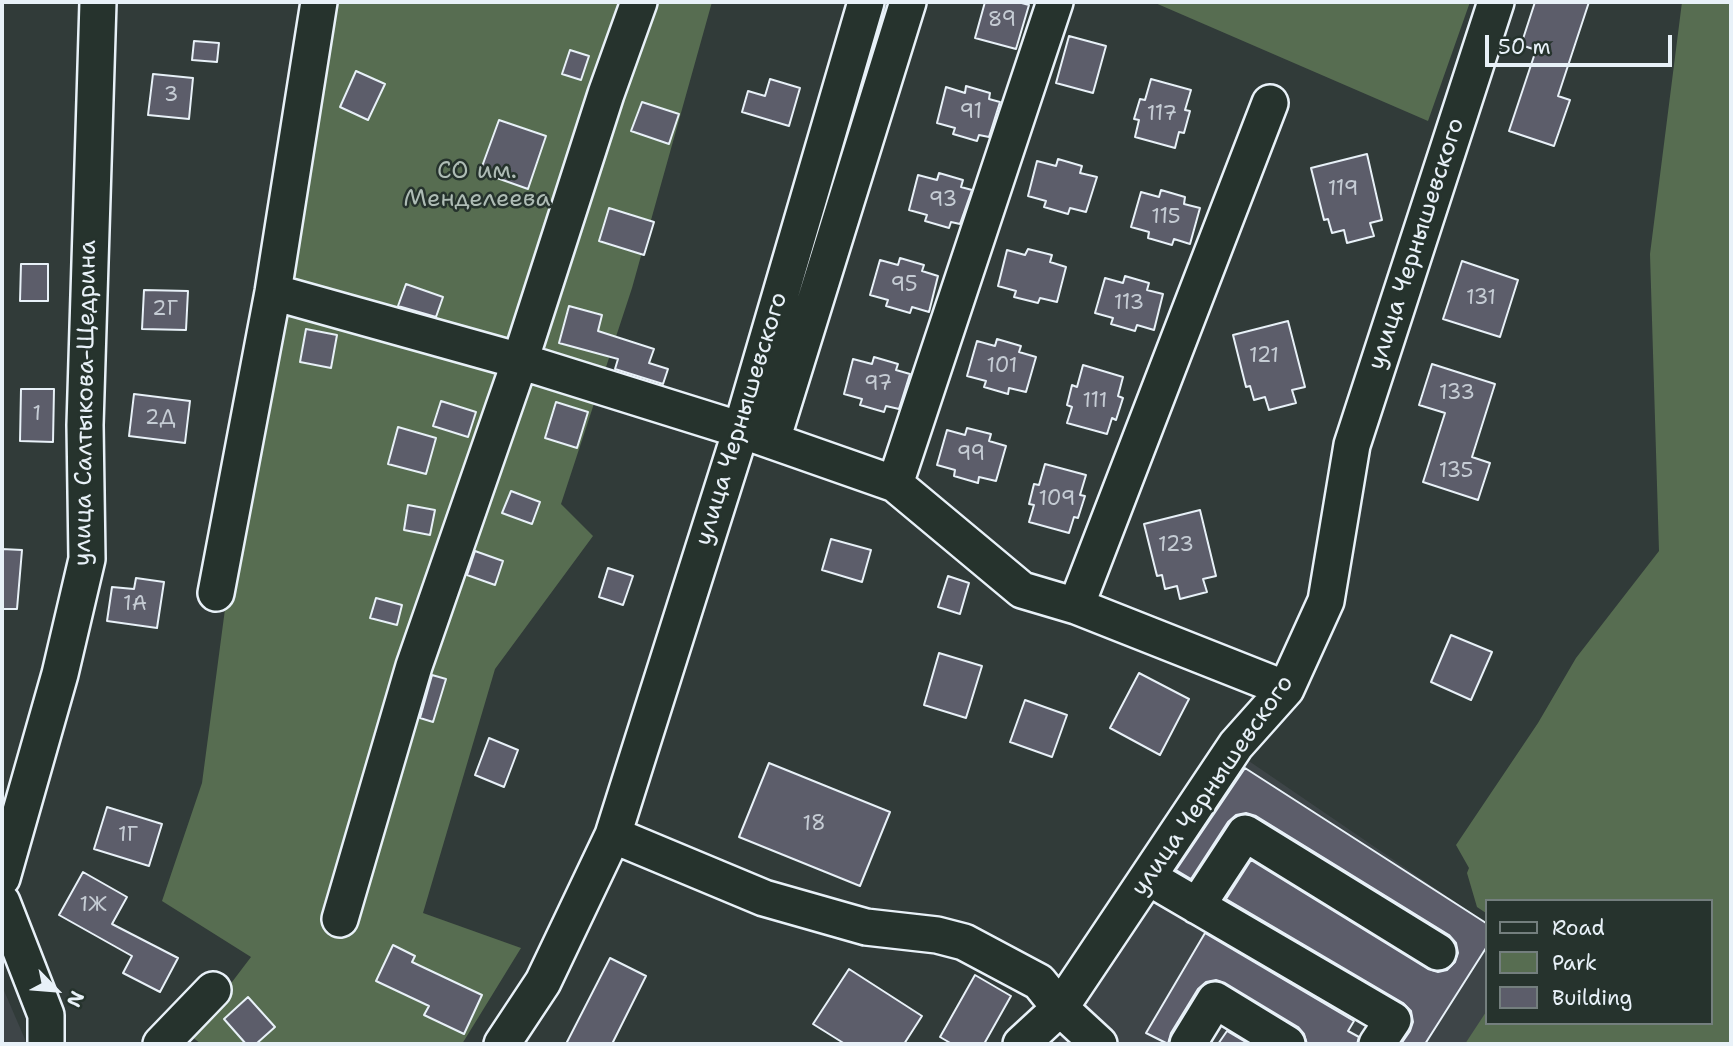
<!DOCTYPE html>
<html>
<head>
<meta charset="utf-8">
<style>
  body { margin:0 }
  #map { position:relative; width:1733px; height:1046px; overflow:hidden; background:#313b39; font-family:"Shantell Sans",sans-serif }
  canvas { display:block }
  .frame { position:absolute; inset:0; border:4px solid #e8f1f8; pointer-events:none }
  .legend { position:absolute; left:1485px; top:899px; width:228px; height:126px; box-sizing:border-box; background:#26332d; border:2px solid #747f7e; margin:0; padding:9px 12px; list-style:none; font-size:21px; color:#e8f1f8 }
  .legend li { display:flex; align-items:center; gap:14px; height:35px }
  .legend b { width:35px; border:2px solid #747f7e }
  .north { position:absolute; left:21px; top:955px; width:70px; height:70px; -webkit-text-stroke:5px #26332d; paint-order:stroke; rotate:115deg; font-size:19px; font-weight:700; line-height:28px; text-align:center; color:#e8f1f8 }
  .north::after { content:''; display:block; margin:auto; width:24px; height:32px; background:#e8f1f8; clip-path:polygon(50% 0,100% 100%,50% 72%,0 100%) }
  .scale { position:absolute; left:1485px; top:35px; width:187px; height:32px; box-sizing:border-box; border:4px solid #e8f1f8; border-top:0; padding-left:9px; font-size:21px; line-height:24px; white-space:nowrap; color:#e8f1f8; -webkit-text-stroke:5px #26332d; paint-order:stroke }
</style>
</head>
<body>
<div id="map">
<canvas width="1733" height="1046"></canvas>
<div class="frame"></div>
<ul class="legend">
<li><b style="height:9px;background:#26332d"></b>Road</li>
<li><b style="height:19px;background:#576d51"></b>Park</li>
<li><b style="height:19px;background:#5c5d6a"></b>Building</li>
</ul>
<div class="north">N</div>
<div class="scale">50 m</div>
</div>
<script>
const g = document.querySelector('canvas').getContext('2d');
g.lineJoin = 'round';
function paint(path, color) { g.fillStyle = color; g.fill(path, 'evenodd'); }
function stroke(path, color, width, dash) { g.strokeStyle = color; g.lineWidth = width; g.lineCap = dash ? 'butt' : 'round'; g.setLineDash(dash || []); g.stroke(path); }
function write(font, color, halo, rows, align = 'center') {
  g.font = font + ' "Shantell Sans",sans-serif'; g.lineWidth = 5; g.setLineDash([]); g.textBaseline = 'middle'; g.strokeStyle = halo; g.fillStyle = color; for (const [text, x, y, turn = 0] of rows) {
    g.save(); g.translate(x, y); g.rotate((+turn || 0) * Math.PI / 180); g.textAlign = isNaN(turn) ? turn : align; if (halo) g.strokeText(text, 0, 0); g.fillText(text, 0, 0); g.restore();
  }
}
const built = new Path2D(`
  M1224 744 1486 923V1023L1482 1044H1057Z
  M2 986 27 1044H2Z`);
const green = new Path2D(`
  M320 2H712L632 288 561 504 593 536 495 669 423 913 521 948 462 1044H201L191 1036 251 957 162 901 202 783 227 594Z
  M1153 2H1470L1428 121Z
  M1682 2H1731V1044H1465L1486 1012V1023H1710V901H1486V913L1477 907 1467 873 1469 868 1456 845 1538 723 1576 658 1659 551 1650 254Z`);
const building = new Path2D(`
  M985 2H1018L1029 5 1016 49 975 38Z
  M1535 2H1589L1558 96 1570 100 1554 146 1509 131 1536 50 1521 45Z
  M1069 36 1106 46 1093 93 1056 83Z
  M194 41 219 43 217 62 192 60Z
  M570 50 589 56 581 80 562 74Z
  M356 71 385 84 368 120 340 107Z
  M153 74 193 78 189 119 148 115Z
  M770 79 800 88 789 126 742 112 748 91 765 96Z
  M1151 79 1191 90 1185 110 1190 111 1184 133 1179 132 1175 148 1135 137 1139 120 1134 119 1140 99 1145 100Z
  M966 86 990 93 989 99 1000 102 989 137 979 135 977 141 953 134 955 128 937 123 946 87 965 93Z
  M642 102 679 114 669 144 631 131Z
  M499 120 546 136 528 189 480 172Z
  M1367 154 1382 220 1370 223 1374 236 1347 243 1344 230 1332 233 1328 219 1324 220 1311 168Z
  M1058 159 1082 166 1080 173 1097 177 1086 212 1070 208 1068 214 1044 207 1046 201 1028 196 1037 161 1056 166Z
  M939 173 963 180 961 187 972 190 960 224 951 222 949 228 925 221 927 215 909 210 918 175 937 180Z
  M1161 190 1185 197 1184 204 1200 208 1190 244 1174 239 1172 245 1148 238 1149 232 1131 227 1141 192 1159 197Z
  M609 208 654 222 644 255 599 241Z
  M1028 249 1052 255 1050 262 1066 267 1057 302 1040 298 1038 303 1014 297 1016 291 998 286 1007 250 1025 255Z
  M900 258 924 265 922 271 938 276 929 312 912 307 910 313 886 306 888 300 870 295 880 260 898 265Z
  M1462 261 1518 280 1500 337 1443 319Z
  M21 264H48V301H20Z
  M1125 276 1149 283 1147 290 1163 294 1154 330 1137 325 1135 331 1111 324 1113 318 1095 313 1105 278 1123 283Z
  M406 284 443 297 436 317 398 306Z
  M144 290 188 291 186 330 142 329Z
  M569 306 602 315 598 331 654 349 649 363 668 369 663 384 615 369 618 359 559 343Z
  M1288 321 1305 387 1292 390 1296 403 1269 410 1265 397 1254 400 1250 386 1246 387 1233 335Z
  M306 329 337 335 331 368 300 362Z
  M997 339 1021 346 1019 352 1036 357 1026 392 1009 388 1008 394 984 387 986 381 967 376 977 341 995 346Z
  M874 357 898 364 896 370 910 374 899 409 886 406 884 412 860 405 862 399 844 394 853 359 872 364Z
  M1432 364 1495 384 1472 457 1490 463 1478 500 1423 482 1445 413 1419 405Z
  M1083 365 1123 377 1118 396 1123 398 1116 420 1112 418 1107 434 1067 423 1072 407 1067 405 1072 385 1077 387Z
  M21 389H54L53 442 20 441Z
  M134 394 190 401 185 443 129 436Z
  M441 401 476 412 468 437 433 426Z
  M556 402 588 412 577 448 545 438Z
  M398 427 436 438 426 474 388 464Z
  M967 428 991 434 989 441 1006 446 996 481 979 477 978 483 954 476 955 470 937 465 947 430 965 435Z
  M1045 464 1086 475 1080 495 1085 496 1078 518 1074 517 1069 533 1029 522 1034 505 1029 504 1034 484 1039 485Z
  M511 491 540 502 532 524 502 513Z
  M408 505 435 510 430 535 404 530Z
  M1200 510 1216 576 1203 579 1207 592 1180 599 1177 586 1165 589 1162 575 1157 576 1144 524Z
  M831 539 871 550 862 582 822 570Z
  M2 549 22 550 17 609H2Z
  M475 551 503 561 495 585 467 575Z
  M608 568 633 576 623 605 599 597Z
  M948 576 969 583 960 614 938 607Z
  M136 578 164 582 157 628 107 621 112 587 134 589Z
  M376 598 402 605 397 625 370 618Z
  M1451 635 1492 652 1471 700 1431 682Z
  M939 653 982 666 966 718 924 705Z
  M1139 673 1189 699 1160 755 1110 728Z
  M432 675 446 679 433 722 420 718Z
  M1025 700 1067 715 1052 757 1010 742Z
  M489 738 518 750 504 787 475 775Z
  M769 763 890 812 860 886 739 837Z
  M1245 768 1486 923V948L1425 1044H1401L1410 1031 1413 1022 1411 1011 1403 1003 1226 899 1251 860 1428 969 1438 972 1447 970 1455 962 1458 953 1456 943 1449 935 1256 816 1246 813 1236 815 1228 822 1191 879 1176 870Z
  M107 807 162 824 149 866 94 849Z
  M83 872 127 897 112 924 178 958 160 992 123 973 132 956 59 915Z
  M1205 933 1354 1021 1348 1031 1359 1037 1357 1044H1307L1304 1034 1298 1027 1225 983 1216 980 1206 982 1198 989 1171 1033 1168 1044 1146 1033Z
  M393 945 415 956 412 962 482 995 464 1034 424 1015 429 1006 376 981Z
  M610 958 646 976 612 1044H566Z
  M849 969 922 1016 904 1044H845L813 1024Z
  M975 975 1011 996 984 1044H952L940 1037Z
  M248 997 275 1027 256 1044H246L224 1019Z
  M1227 1031 1249 1044H1218Z`);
const minor = new Path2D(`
  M273 292 520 361 741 430 895 484 1022 590 1076 606 1286 689
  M772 440 908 2
  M895 484 1055 2
  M216 593 273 292 319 2
  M1076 606 1270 103
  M613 835 764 898 866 927 937 935 964 942 1039 982 1060 1008 1236 745 1286 689 1326 601 1352 445 1496 2
  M1148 877 1393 1020 1377 1044
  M2 878 60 674 87 559 85 425 98 2
  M2 902 46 1015V1044
  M1197 906 1245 833 1438 952
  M340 919 414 666 520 361 606 94 639 2
  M161 1044 213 990
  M502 1044 543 982 613 835 741 430 866 2
  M1021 1044 1060 1008 1099 1044
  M1188 1044 1215 1000 1287 1044`);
const numberNames = [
  ["89",1002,21],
  ["3",171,96],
  ["91",971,113],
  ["117",1162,115],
  ["119",1343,190],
  ["93",943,201],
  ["115",1166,218],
  ["95",904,286],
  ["131",1481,299],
  ["113",1129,304],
  ["2Г",165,310],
  ["121",1264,357],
  ["101",1002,367],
  ["97",878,385],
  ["133",1457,394],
  ["111",1095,402],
  ["1",37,415],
  ["2Д",160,419],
  ["99",971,455],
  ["135",1456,472],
  ["109",1057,500],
  ["123",1176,546],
  ["1А",135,605],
  ["18",814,825],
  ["1Г",128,836],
  ["1Ж",93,906]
];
const parkNames = [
  ["СО им.",477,172],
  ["Менделеева",477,200]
];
const streetNames = [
  ["улица Чернышевского",1417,244,-72],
  ["улица Салтыкова-Щедрина",86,403,-89],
  ["улица Чернышевского",742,419,-73],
  ["улица Чернышевского",1213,786,-55]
];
paint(built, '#3e4548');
paint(green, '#576d51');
paint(building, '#5c5d6a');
stroke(building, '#e8f1f8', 2);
stroke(minor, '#e8f1f8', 40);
stroke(minor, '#26332d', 35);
write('21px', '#c5ccd4', null, numberNames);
write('24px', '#aebcb5', '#26332d', parkNames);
write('24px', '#e8f1f8', '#26332d', streetNames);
</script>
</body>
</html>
